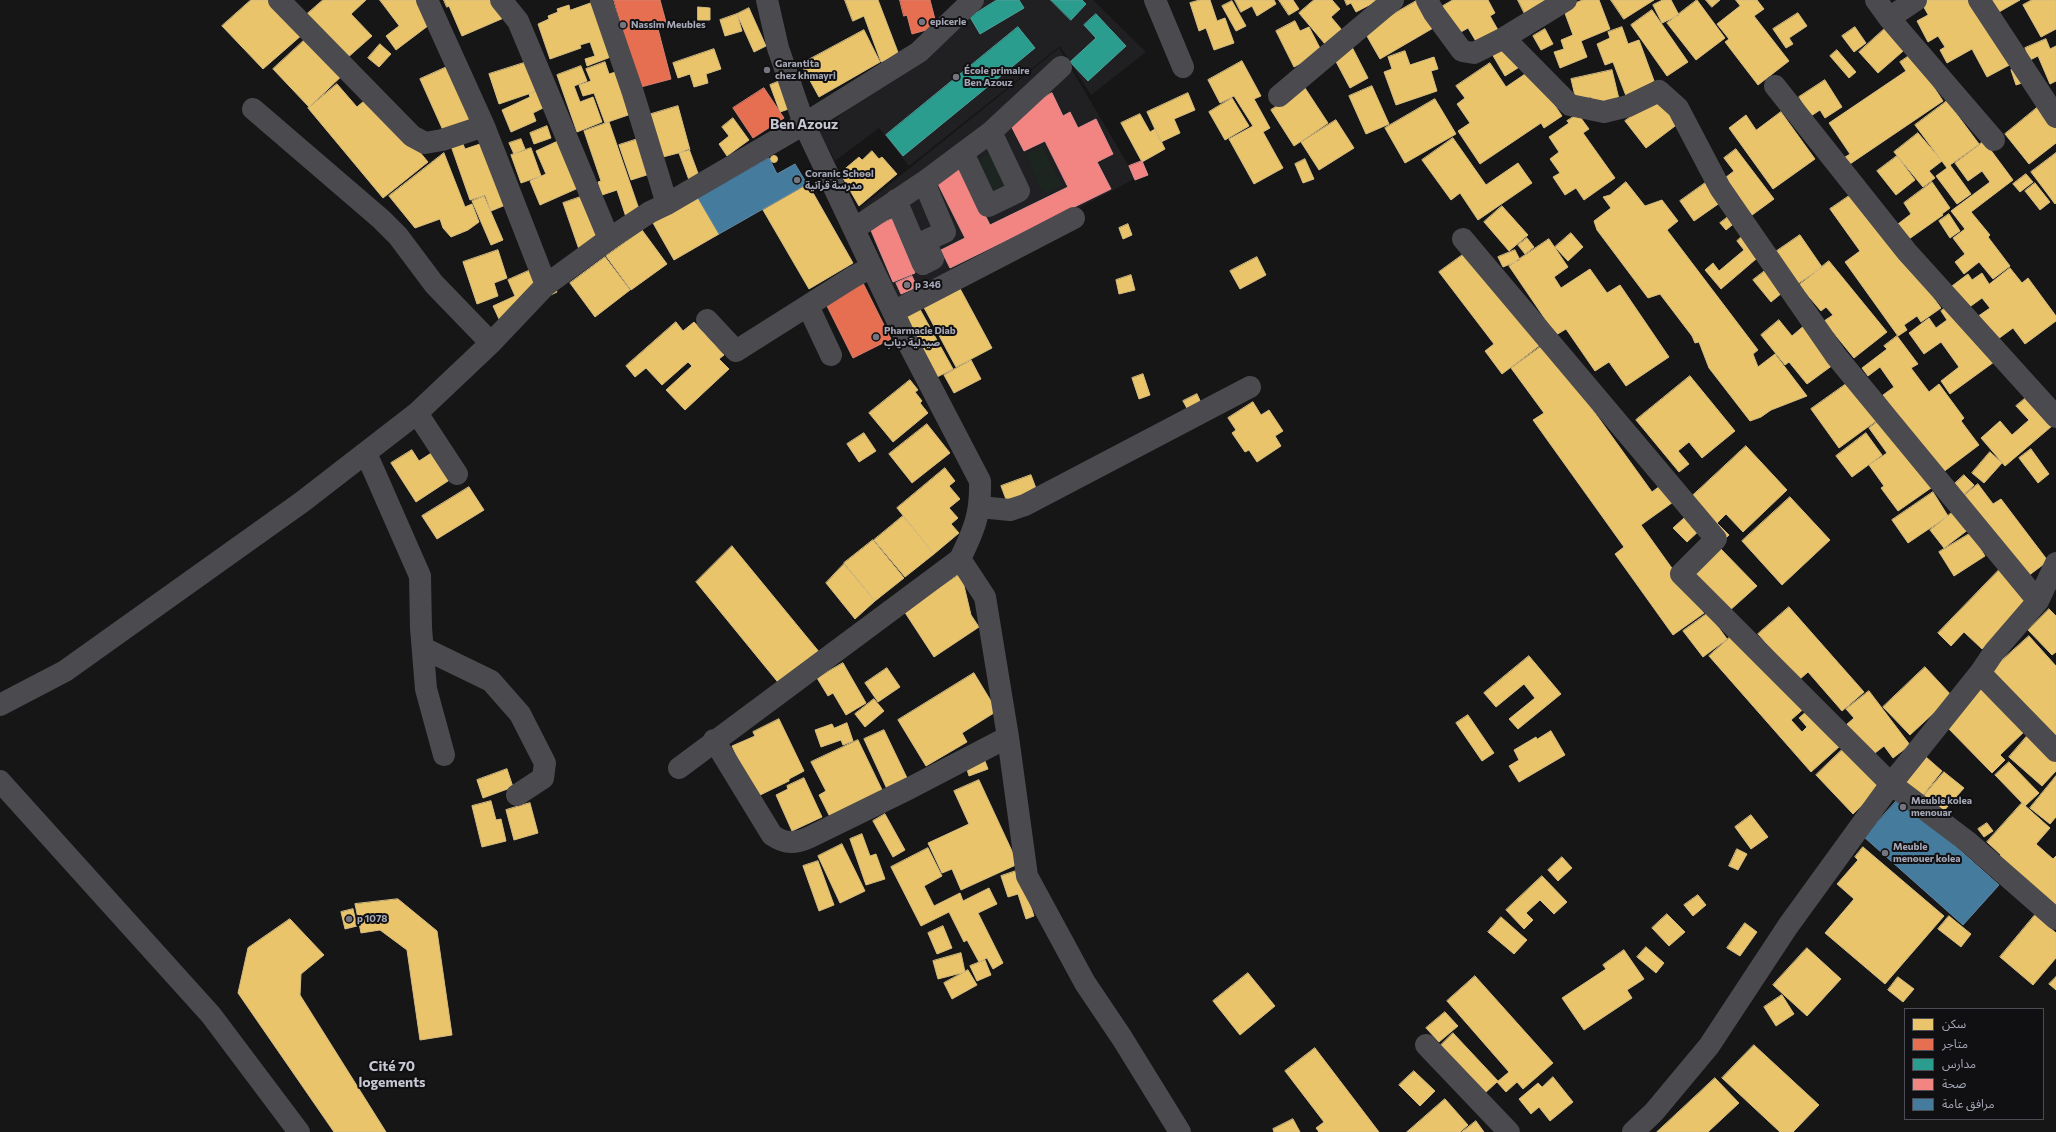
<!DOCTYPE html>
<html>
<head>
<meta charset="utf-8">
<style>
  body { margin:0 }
  #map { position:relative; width:2056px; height:1132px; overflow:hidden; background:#161616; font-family:Commissioner,"Noto Sans Arabic",sans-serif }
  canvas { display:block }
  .legend { position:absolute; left:1904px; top:1008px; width:140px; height:112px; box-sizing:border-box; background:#101012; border:1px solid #4c4d54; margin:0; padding:5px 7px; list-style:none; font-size:12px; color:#a6a8b7 }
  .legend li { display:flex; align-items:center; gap:8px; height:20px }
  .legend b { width:20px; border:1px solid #4c4d54 }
</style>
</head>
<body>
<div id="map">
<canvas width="2056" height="1132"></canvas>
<ul class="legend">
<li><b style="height:11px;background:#e9c46a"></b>سكن</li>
<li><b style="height:11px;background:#e76f51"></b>متاجر</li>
<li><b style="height:11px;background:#2a9d8f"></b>مدارس</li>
<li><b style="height:11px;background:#f28482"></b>صحة</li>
<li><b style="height:11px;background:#457b9d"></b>مرافق عامة</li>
</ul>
</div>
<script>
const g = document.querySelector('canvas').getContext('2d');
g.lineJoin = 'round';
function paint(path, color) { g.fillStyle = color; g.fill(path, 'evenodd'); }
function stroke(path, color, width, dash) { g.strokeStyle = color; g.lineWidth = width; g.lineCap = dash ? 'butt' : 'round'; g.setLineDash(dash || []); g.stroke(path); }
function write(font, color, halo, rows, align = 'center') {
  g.font = font + ' Commissioner,"Noto Sans Arabic",sans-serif'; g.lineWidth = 4; g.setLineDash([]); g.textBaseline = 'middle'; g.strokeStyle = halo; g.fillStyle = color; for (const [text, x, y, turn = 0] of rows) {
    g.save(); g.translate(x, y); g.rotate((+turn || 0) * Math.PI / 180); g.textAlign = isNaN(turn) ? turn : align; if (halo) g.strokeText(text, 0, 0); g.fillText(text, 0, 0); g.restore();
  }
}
const built = new Path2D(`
  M981 0H1093L1146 52 1091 95 1060 46 909 166 879 128 835 161 819 131 916 59Z
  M1059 48 1136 178 899 303 860 208Z`);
const green = new Path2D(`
  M1042 146 1062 185 1046 194 1039 184 1025 154Z
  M990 153 1005 186 994 196 977 159Z`);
const homes = new Path2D(`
  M251 0H273L303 34 263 69 222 26Z
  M323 0H366L351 14 372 36 346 59 306 15Z
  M380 0H429L441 16 396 50 386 36 399 26Z
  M444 0H508L513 14 462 36 449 6 447 7Z
  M845 0H878L899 55 881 62 864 16 853 21Z
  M1200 0H1210L1217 21 1225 18 1234 43 1214 50 1206 28 1199 31 1190 3Z
  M1235 0H1274L1276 4 1257 16 1252 6 1241 12Z
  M1279 0H1293L1299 9 1289 15Z
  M1314 0H1332L1340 9 1331 17 1347 36 1330 50 1299 13Z
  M1345 0H1379L1356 12 1351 3 1347 5Z
  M1418 0 1435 27 1380 59 1364 31Z
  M1453 0H1488L1495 13 1490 16 1498 30 1477 43 1468 28 1452 37 1436 10Z
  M1518 0H1549L1526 16Z
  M1583 0H1599L1610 29 1581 41 1587 57 1560 68 1554 52 1564 49 1561 40 1573 35 1563 8Z
  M1611 0H1654L1624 19Z
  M1663 0H1671L1679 15 1662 23 1653 5Z
  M1697 0 1725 38 1696 60 1667 23Z
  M1706 0H1720L1712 7Z
  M1736 0H1757L1764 9 1754 16 1789 61 1758 85 1725 42 1729 39 1717 24 1740 6Z
  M1920 0H1981L2015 62 1987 77 1972 49 1947 63 1940 50 1945 47 1938 36 1928 42 1917 21 1928 15Z
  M1992 0H2020L1999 12Z
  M2032 0H2056V29L2041 37 2023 5Z
  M597 1 616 55 587 66 585 59 595 56 590 42 580 45 581 48 550 59 538 24 549 19 548 16 558 12 557 9 569 5 570 10Z
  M1232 1 1246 26 1236 31 1222 6Z
  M698 7 710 8V20H698Z
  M749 8 766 46 754 52 737 14Z
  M1652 10 1688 62 1667 76 1631 25Z
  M1798 13 1807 26 1789 38 1793 44 1786 48 1773 29Z
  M737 14 742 31 725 36 720 20Z
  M1295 21 1300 31 1309 27 1322 52 1294 67 1276 31Z
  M1891 23 1910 45 1878 73 1859 52Z
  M1622 27 1628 44 1639 40 1657 89 1628 101 1613 62 1605 65 1597 44 1610 38 1608 32Z
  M1855 27 1866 43 1854 52 1842 36Z
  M1545 29 1553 44 1541 50 1533 36Z
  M864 30 880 62 819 97 801 64Z
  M311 34 346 72 309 107 273 69Z
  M2046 39 2050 49 2056 46V81L2050 84 2038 56 2030 60 2025 48Z
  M380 44 391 54 379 67 368 58Z
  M1508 45 1521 66 1505 76 1492 54Z
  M1352 47 1368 78 1350 88 1333 56Z
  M714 49 721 69 706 74 708 83 694 87 690 74 678 78 673 63Z
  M1837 50 1856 72 1849 78 1830 56Z
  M1405 51 1410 65 1434 57 1438 69 1431 71 1437 91 1396 105 1384 72 1392 69 1388 57Z
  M1912 54 1943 101 1847 166 1842 159 1850 154 1829 123 1906 71 1900 62Z
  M530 61 540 90 499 104 489 74Z
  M1242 61 1261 96 1254 99 1270 128 1263 132 1283 168 1254 184 1229 139 1253 126 1234 96 1220 103 1208 80Z
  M458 62 478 123 446 137 420 79Z
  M605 62 609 74 619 71 634 113 605 123 594 93 583 96 579 85 591 81 586 69Z
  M1490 63 1506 87 1531 70 1562 116 1544 128 1541 123 1480 164 1458 131 1470 123 1457 104 1465 98 1456 86Z
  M581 66 587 81 574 86 580 102 593 97 602 122 577 132 557 75Z
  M2020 67 2025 82 2016 85 2011 70Z
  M1612 70 1619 99 1593 106 1591 97 1576 100 1571 79Z
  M787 78 797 106 780 112 770 85Z
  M1825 80 1842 107 1825 118 1820 110 1811 116 1799 97Z
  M337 84 357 107 372 94 428 162 383 198 308 108Z
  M551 84 594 181 540 205 530 181 546 174 536 151 560 140 545 107 533 113 536 121 511 132 502 110 530 97 529 94Z
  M1372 86 1389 124 1366 134 1349 96Z
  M1305 88 1328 123 1294 146 1271 110Z
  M1188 93 1195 110 1174 119 1180 133 1161 142 1147 112Z
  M1659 96 1679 123 1646 148 1625 121Z
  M1232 98 1249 126 1225 140 1209 112Z
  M1435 99 1456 134 1405 163 1385 128Z
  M1947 101 1979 144 1950 165 1971 194 1957 204 1936 176 1947 168 1915 125Z
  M678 106 690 150 659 158 648 115Z
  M2038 107 2056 128V143L2029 164 2005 134Z
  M1781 112 1815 159 1773 189 1729 128 1746 115 1756 130Z
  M1140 114 1150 132 1155 129 1165 149 1142 162 1121 123Z
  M1578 114 1589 129 1583 133 1615 178 1584 200 1576 188 1565 195 1553 177 1560 173 1550 159 1559 152 1549 137 1569 123 1567 121Z
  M733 118 749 140 727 156 719 144 729 136 722 127Z
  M1336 120 1354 148 1319 170 1301 142Z
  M609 122 641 215 627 220 617 190 602 195 598 182 601 181 584 131Z
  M547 126 551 138 534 144 530 133Z
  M1918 133 1942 161 1929 171 1935 178 1923 187 1894 152Z
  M644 137 656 172 631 180 619 145Z
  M1453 138 1486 185 1518 163 1532 183 1478 220 1460 193 1451 200 1422 160Z
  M461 139 465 149 483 143 520 199 491 211 485 195 470 200 450 143Z
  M521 139 525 149 514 154 509 143Z
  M1984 141 2013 180 1971 212 1990 235 1988 237 2010 266 1993 279 1979 262 1964 274 1955 262 1965 254 1953 238 1965 229 1951 211 1990 182 1982 171 1968 181 1955 163Z
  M531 148 541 176 521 183 511 155Z
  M689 149 699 176 689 180 679 153Z
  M1736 149 1774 199 1748 218 1721 181 1734 171 1724 158Z
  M872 151 879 159 882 157 897 174 859 206 840 173 859 157 862 160Z
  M444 153 465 207 472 204 479 222 468 230 451 237 443 228 440 219 415 228 389 196Z
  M2056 153V203L2055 204 2031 172Z
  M770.5 159a3.5 3.5 0 1 1 7 0a3.5 3.5 0 1 1-7 0Z
  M1897 156 1915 180 1896 195 1877 171Z
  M1305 159 1314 179 1303 183 1295 164Z
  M2026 174 2033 182 2020 192 2013 184Z
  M1708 181 1724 200 1694 221 1680 201Z
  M1626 182 1645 206 1662 200 1678 221 1667 230 1758 350 1753 354 1758 367 1775 354 1807 396 1771 410 1761 417 1750 421 1709 368 1699 342 1695 343 1692 336 1660 294 1648 298 1597 230 1594 221 1611 208 1603 197 1610 195Z
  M1932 182 1950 208 1942 214 1943 215 1909 239 1898 224 1911 214 1904 203Z
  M2035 183 2050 202 2040 210 2025 191Z
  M808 184 853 263 809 289 763 210Z
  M742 198a10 10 0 1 1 20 0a10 10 0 1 1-20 0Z
  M592 193 610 248 582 258 563 203Z
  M1852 194 1894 244 1941 308 1921 322 1917 316 1904 325 1907 330 1898 336 1845 262 1860 251 1830 209Z
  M484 196 503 240 491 245 472 201Z
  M698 198 719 234 674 260 653 223Z
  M1502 206 1528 235 1509 251 1484 222Z
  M1732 214 1737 221 1726 230 1720 223Z
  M1949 214 1960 231 1950 238 1939 221Z
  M1128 224 1132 235 1123 239 1119 228Z
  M642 230 667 264 631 290 606 256Z
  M1571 233 1583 247 1568 261 1555 247Z
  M1746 233 1763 253 1721 289 1705 270 1713 263 1719 271 1744 250 1737 241Z
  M1800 235 1822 267 1793 287 1771 255Z
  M1527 238 1534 247 1525 254 1518 245Z
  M1549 239 1568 267 1554 277 1561 288 1590 269 1607 293 1620 285 1669 357 1626 386 1609 362 1595 371 1566 329 1556 335 1509 266Z
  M498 250 507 278 494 283 498 296 477 304 463 262Z
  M1515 250 1520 260 1503 267 1498 257Z
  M1468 251 1540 345 1502 374 1485 351 1494 344 1439 272Z
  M605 257 630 290 595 317 570 283Z
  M1257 257 1266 275 1240 289 1230 271Z
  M1829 261 1887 332 1854 358 1824 321 1833 315 1826 307 1821 311 1799 285Z
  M544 264 557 292 499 319 493 306 515 296 508 280Z
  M1770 267 1788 288 1771 302 1753 280Z
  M2010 268 2022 283 2028 278 2056 316V321L2025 344 2013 328 1998 339 1977 317 1990 308 1982 298 1964 311 1948 289 1968 274 1972 280 1982 273 1989 284Z
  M1131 275 1135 290 1119 294 1116 280Z
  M957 283 992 348 956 367 921 302Z
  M917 304 953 369 933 379 898 314Z
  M1949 305 1994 362 1950 394 1941 381 1959 367 1941 342 1924 354 1909 333 1929 318 1936 328 1947 320 1941 311Z
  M1779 320 1792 336 1806 324 1837 362 1807 384 1789 362 1785 365 1761 335Z
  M676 322 683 331 694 322 724 355 719 359 729 369 685 410 666 390 692 366 688 362 662 385 646 368 635 377 626 366Z
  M1897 336 1918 364 1911 368 1929 392 1939 384 1964 418 1961 421 1979 445 1938 476 1926 453 1883 395 1894 387 1880 367 1868 376 1862 368 1887 349 1884 346Z
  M1543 345 1559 363 1652 492 1664 483 1676 500 1641 525 1704 613 1673 635 1615 554 1624 547 1533 420 1544 413 1511 368Z
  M971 360 981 379 954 393 944 375Z
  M1143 374 1150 395 1139 399 1132 378Z
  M1690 376 1735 431 1702 458 1689 442 1678 451 1689 464 1679 472 1636 420Z
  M910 380 918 390 915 392 922 401 920 403 928 413 893 442 869 413Z
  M1849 382 1876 421 1839 448 1811 409Z
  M1197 394 1202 405 1189 412 1183 401Z
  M2027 397 2052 426 2005 466 1981 438 2000 421 2012 435 2029 420 2016 406Z
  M1253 402 1261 415 1269 410 1283 431 1275 436 1281 446 1257 462 1249 450 1245 452 1232 433 1236 430 1228 418Z
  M1881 419 1931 488 1898 511 1881 488 1884 486 1869 465 1887 453 1869 428Z
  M927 424 950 453 912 483 889 454Z
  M864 433 876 451 859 462 847 444Z
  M1866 433 1882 455 1852 477 1836 456Z
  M1746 446 1787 490 1743 532 1726 514 1717 523 1729 535 1718 546 1757 586 1728 612 1688 569 1712 540 1701 529 1687 542 1673 528 1684 518 1695 531 1690 498Z
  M2031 449 2049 474 2038 483 2019 458Z
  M412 450 419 461 433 452 451 479 416 502 391 463Z
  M1990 452 2002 463 1984 483 1972 473Z
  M945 468 955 481 949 486 960 499 949 508 958 518 951 524 959 533 934 554 897 508Z
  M1031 475 1037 491 1007 502 1001 486Z
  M1964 475 1974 485 1958 500 1948 490Z
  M1978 484 1993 504 2001 499 2048 561 2024 579 1962 497Z
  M469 487 484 510 437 539 422 516Z
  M1933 492 1948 516 1908 543 1892 520Z
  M1790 497 1830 540 1782 585 1742 541Z
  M1958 508 1973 526 1944 548 1930 530Z
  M903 516 934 554 905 577 874 540Z
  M1971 533 1985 556 1954 576 1939 552Z
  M873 540 904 578 875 601 844 563Z
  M732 546 820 653 781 686 696 582Z
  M844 564 875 601 855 619 826 583Z
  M2000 569 2031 598 1982 649 1964 632 1951 646 1938 633Z
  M961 573 971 615 979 627 934 657 904 611Z
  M1789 607 1864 692 1842 711 1808 672 1799 680 1758 634Z
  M2049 609 2056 616V652L2052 655 2028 630Z
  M1708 613 1727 639 1703 657 1683 631Z
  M1740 628 1808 705 1791 720 1802 732 1807 727 1799 718 1808 710 1840 746 1811 772 1709 656Z
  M2029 636 2056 666V740L1987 674Z
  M1529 656 1561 694 1518 729 1509 719 1535 698 1524 684 1496 707 1484 693Z
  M843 663 866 703 846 715 833 693 828 696 817 678Z
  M1925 667 1952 696 1910 735 1883 707Z
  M887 668 900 687 878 702 865 683Z
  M974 673 997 711 962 733 967 742 926 766 898 720Z
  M1984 685 2027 729 2000 755 2005 760 1992 773 1944 724Z
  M1869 691 1910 745 1893 758 1884 746 1870 757 1846 725 1854 718 1846 709Z
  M874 699 884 711 865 727 855 714Z
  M1468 715 1494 753 1482 761 1456 723Z
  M779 719 804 771 789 779V781L756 797 732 746 755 736 753 732Z
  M847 723 853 741 843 745 841 740 821 747 815 730 832 724 834 728Z
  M884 730 908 780 887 789 864 739Z
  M1551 731 1565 755 1519 782 1509 766 1519 760 1514 750 1536 737 1537 739Z
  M2028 735 2056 760V771L2042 786 2009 757Z
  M858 740 886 798 833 823 819 795 826 791 811 762Z
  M1845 747 1882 786 1853 814 1816 775Z
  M983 756 988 769 969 776 965 763Z
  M1926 757 1942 771 1919 800 1902 786Z
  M2009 762 2039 793 2025 806 1995 775Z
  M507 769 513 787 483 798 477 780Z
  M1944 772 1964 788 1942 813 1923 796Z
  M2056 776V817L2050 824 2030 808Z
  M804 778 822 817 792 831 776 795 788 789 787 786Z
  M979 780 1018 864 961 890 952 869 942 873 928 843 969 824 954 791Z
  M491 801 496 820 501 819 506 841 482 847 472 806Z
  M530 803 538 833 514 840 506 810Z
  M2022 803 2050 828 2036 844 2053 859 2056 856V908L1998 858 2001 855 1987 842Z
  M885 814 905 850 893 857 873 821Z
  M1751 815 1768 837 1751 849 1735 827Z
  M1987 823 1993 831 1984 837 1978 829Z
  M862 834 870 856 876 854 885 879 866 885 850 839Z
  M842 844 865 891 840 903 818 856Z
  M1863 847 1944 916 1885 984 1825 933 1854 899 1837 884 1858 860 1855 857Z
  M928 848 942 876 924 886 934 906 960 893 963 901 989 888 997 904 978 913 1003 963 993 969 987 958 979 962 967 940 964 942 949 912 921 926 891 867Z
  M1737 849 1747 854 1738 870 1729 866Z
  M1562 857 1572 868 1558 881 1548 870Z
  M818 861 834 905 819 911 803 866Z
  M1019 870 1034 916 1026 919 1018 894 1008 897 1001 876Z
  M1542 876 1567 902 1554 914 1540 900 1526 913 1533 920 1524 929 1506 910Z
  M1698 895 1706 905 1693 916 1684 905Z
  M398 899 437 931 452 1035 420 1040 407 950 380 930 361 933 355 904Z
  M353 909 357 926 345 929 341 912Z
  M1667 914 1685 932 1669 946 1652 928Z
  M2035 915 2056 933V958L2033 985 2000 957Z
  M1949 916 1971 934 1961 947 1938 929Z
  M1501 917 1527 940 1514 954 1488 932Z
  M290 919 324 955 301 974 300 995 386 1132H334L238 993 248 948Z
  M1745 923 1757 932 1740 956 1727 948Z
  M943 926 952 948 937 954 928 933Z
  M1646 947 1664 963 1656 973 1637 957Z
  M1807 948 1841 979 1807 1016 1773 985Z
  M1624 950 1644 979 1627 990 1632 998 1584 1030 1562 998 1606 969 1603 965Z
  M961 953 965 972 938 979 933 961Z
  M985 960 991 975 977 981 970 966Z
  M968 970 977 985 952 999 944 983Z
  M1248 973 1275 1006 1240 1035 1213 1001Z
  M1475 976 1553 1063 1523 1089 1517 1082 1506 1092 1497 1082 1509 1072 1447 1001Z
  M1898 977 1914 989 1903 1002 1888 990Z
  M2056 977V990L2049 984Z
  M1782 995 1794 1014 1776 1026 1764 1007Z
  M1445 1012 1458 1026 1439 1042 1426 1028Z
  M1453 1033 1498 1081 1484 1094 1439 1047Z
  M1754 1045 1819 1105 1793 1132H1780L1722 1078Z
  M1315 1048 1379 1132H1319L1316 1128 1324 1122 1285 1071Z
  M1414 1071 1435 1091 1420 1106 1399 1085Z
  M1553 1077 1573 1102 1550 1121 1539 1107 1531 1114 1519 1099 1538 1083 1542 1087Z
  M1715 1078 1739 1103 1708 1132H1657Z
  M1445 1099 1468 1125 1460 1132H1407Z
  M1293 1119 1300 1132H1274L1273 1129Z
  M1476 1121 1484 1132H1462Z`);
const shops = new Path2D(`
  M614 0H660L667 26 658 29 671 79 637 88Z
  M900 0H930L937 27 912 34 907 15 904 16Z
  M764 88 784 118 753 138 733 108Z
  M863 283 891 339 853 358 825 302Z`);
const schools = new Path2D(`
  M997 0H1019L1024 8 980 34 970 17Z
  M1051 0H1082L1086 4 1071 20Z
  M1096 14 1126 46 1088 81 1070 62 1096 38 1084 25Z
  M1018 27 1035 48 903 156 886 135Z`);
const health = new Path2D(`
  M1052 93 1063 116 1070 112 1078 128 1096 119 1113 154 1097 162 1111 189 950 268 941 250 965 238 936 180 961 167 990 225 1068 187 1045 141 1024 151 1006 116Z
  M1142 161 1148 175 1135 180 1129 166Z
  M892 219 915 273 893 282 870 228Z
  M912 276 917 287 901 294 896 283Z`);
const public = new Path2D(`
  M769 158 777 174 795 164 807 184 719 234 698 198Z
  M1900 797 1999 885 1963 925 1864 837Z`);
const minor = new Path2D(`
  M279 0 412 136 425 143 442 140 484 126 546 285
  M427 0 484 126
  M501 0 518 21 609 239
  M601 0 633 93 667 204
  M767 0 778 48 804 124 906 339 980 481C981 514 974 530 960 559L985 597 1008 737 1027 876 1085 983 1122 1038 1180 1132
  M1155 0 1183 67
  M1427 0 1434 13 1462 51 1474 53 1504 38
  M1566 0 1504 38 1570 105 1604 112 1628 106 1659 91 1678 108 1720 188 1836 356 2038 601
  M1876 0 1889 18 1916 0
  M1979 0 2056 117
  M1889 18 1994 140
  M1775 86 1907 252 2056 417
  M1279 96 1393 0
  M253 109 381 219 398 236 434 284 491 343
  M963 153 988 206 1019 191 991 132
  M896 200 923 264 933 259 925 241 945 232 924 182
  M854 229 924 182 991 132 1061 67
  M1463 239 1716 539 1681 574 1891 784 1968 842 2056 919
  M808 306 831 355
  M893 312 1074 218
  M707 320 736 351 853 277 872 267
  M417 413 457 474
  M366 453 420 576 421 628 426 689 444 755
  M980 507 1010 510 1025 505 1250 387
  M423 648 491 681 520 714 545 763 543 778 517 795
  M1980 673 2056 751
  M0 705 65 671 302 502 417 413 491 343 546 285 609 239 650 212 667 204 804 124 919 52 973 0
  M714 740 772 835C785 844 795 844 810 837L910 788 1008 737
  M679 768 960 559
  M0 781 211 1015 299 1132
  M1426 1045 1509 1132
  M1633 1132 1654 1112 1709 1046 1788 926 1891 784 1980 673 1994 652 2038 601 2056 563`);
const markers = [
  [922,22,4,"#74757f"],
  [623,25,4,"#74757f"],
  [767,70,4,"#74757f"],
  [956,77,4,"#74757f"],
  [797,180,4,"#74757f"],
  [907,285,4,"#74757f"],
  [876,337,4,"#74757f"],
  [1903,807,4,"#74757f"],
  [1885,853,4,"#74757f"],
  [349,919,4,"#74757f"]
];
const poiNames = [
  ["epicerie",930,22],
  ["Nassim Meubles",631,25],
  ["Garantita",775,64],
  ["chez khmayri",775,76],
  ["École primaire",964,71],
  ["Ben Azouz",964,83],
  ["Coranic School",805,174],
  ["مدرسة قرآنية",805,186],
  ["p 346",915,285],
  ["Pharmacie Diab",884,331],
  ["صيدلية دياب",884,343],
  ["Meuble kolea",1911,801],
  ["menouar",1911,813],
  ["Meuble",1893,847],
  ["menouer kolea",1893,859],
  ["p 1078",357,919]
];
const districtNames = [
  ["Ben Azouz",804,124],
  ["Cité 70",392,1066],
  ["logements",392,1082]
];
paint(built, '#201f22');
paint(green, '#1d2520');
paint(homes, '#e9c46a');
stroke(homes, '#d5bc81', 1);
paint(shops, '#e76f51');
stroke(shops, '#d48070', 1);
paint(schools, '#2a9d8f');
stroke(schools, '#4fa09b', 1);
paint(health, '#f28482');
stroke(health, '#db8f92', 1);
paint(public, '#457b9d');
stroke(public, '#6288a5', 1);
stroke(minor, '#4a4a4f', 22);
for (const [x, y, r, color] of markers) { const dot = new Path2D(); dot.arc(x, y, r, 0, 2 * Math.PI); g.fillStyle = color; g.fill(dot); stroke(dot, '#101012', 1.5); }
write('bold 10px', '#a6a8b7', '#101012', poiNames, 'left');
write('bold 14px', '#c7c8d3', '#101012', districtNames);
</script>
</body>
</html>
